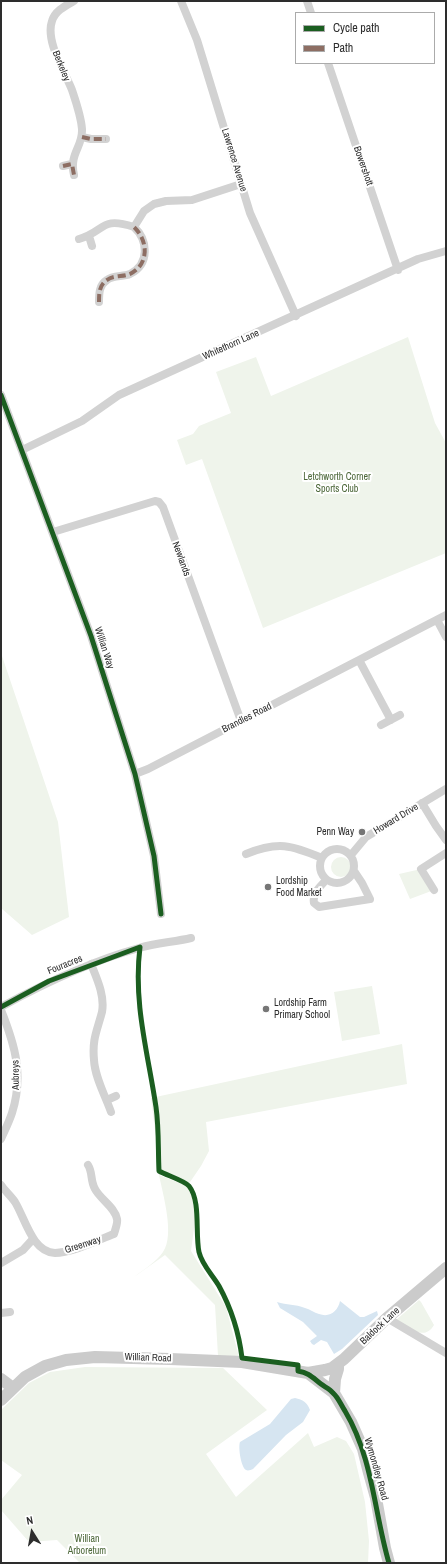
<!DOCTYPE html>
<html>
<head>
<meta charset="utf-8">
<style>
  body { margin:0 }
  #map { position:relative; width:447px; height:1564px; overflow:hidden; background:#fff; font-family:"Archivo Narrow",sans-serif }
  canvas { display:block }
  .frame { position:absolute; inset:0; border:2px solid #2d2d2d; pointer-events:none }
  .legend { position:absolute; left:295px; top:12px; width:140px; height:52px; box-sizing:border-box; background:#fff; border:1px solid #ababab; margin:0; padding:5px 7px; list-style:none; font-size:12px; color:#2d2d2d }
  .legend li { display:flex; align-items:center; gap:8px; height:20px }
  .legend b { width:20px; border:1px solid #ababab }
  .north { position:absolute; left:12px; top:1512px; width:40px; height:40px; -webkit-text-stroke:3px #fff; paint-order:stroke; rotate:349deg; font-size:11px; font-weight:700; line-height:16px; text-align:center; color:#2d2d2d }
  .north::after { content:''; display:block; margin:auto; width:14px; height:18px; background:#2d2d2d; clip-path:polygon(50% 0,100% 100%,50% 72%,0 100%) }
</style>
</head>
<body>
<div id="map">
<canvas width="447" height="1564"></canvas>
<div class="frame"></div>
<ul class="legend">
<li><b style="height:5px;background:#1b5e20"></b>Cycle path</li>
<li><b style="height:5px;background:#8d6e63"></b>Path</li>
</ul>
<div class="north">N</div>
</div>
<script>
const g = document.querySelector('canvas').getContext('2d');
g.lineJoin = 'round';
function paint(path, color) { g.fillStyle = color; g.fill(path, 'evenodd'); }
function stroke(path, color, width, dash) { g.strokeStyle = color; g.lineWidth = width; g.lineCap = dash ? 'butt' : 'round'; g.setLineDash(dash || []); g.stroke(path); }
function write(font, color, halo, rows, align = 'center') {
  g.font = font + ' "Archivo Narrow",sans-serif'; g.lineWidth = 4; g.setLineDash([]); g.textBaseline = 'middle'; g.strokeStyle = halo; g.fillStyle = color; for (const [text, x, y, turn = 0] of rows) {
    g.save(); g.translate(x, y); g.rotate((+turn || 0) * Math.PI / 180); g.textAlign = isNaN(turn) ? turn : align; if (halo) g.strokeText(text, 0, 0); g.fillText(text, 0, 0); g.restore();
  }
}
const green = new Path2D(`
  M408 337 435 423 446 443V553L263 628 202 459 186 465 177 440 193 434 199 426 231 413 216 372 256 357 271 396Z
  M1 653 58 822 69 917 32 935 1 908Z
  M331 867a10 10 0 1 1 20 0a10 10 0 1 1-20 0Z
  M421 869 434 890 410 899 399 874Z
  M372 986 380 1034 342 1041 334 992Z
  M402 1044 407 1084 206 1122 209 1151 201 1166 188 1185 160 1170 151 1098Z
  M159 1175 187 1186 193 1200 195 1221 191 1251 226 1307 239 1357 218 1356 215 1305 165 1255 134 1277C143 1270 156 1262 163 1252 175 1235 163 1195 159 1175Z
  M419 1300 421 1302 434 1325C424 1342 409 1327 396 1320Z
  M85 1367 223 1368 267 1410 206 1454 236 1497 308 1433 314 1447 337 1437 346 1441 354 1454 365 1502 369 1541 368 1563H80L57 1540 29 1542 1 1510V1500L22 1475 1 1460V1410L29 1383 50 1372Z`);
const water = new Path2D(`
  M340 1301 360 1317H364L377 1311 378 1315 342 1349 334 1354 327 1342 321 1340 314 1345 312 1344 310 1341 317 1336 303 1322 280 1308 277 1302C287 1305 295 1304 305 1308 310 1309 314 1313 319 1314 330 1318 338 1311 340 1301Z
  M295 1398C303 1400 307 1402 310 1410L303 1422 286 1435 253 1469C251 1470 248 1471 246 1470 241 1467 238 1447 240 1442L270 1424 291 1399Z`);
const street = new Path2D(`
  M74 1C65 6 55 11 52 21 45 41 65 72 72 90 76 102 81 116 82 129 83 147 69 153 74 175
  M181 1 197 40 250 213 296 316
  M307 1 311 13
  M328 63 398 270
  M82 137 91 139H106
  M63 166 72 164
  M89 236 92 246
  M79 239C106 231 100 216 134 227L144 211 154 204 166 201 192 200 241 184
  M99 302C99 294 99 285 107 280 113 275 123 277 130 274 150 264 148 240 134 227
  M1 395 91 636 135 774 154 856 161 914
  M22 450 82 421 119 395 418 259 446 251
  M53 532 155 501 159 502 163 507 241 721
  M437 620 446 637
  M359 660 391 720
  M381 725 400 715
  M135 774 148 769 446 615
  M422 803 436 826 446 840
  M320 866a17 17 0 1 1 34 0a17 17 0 1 1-34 0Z
  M246 854C278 841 291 845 322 858
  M351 855 366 837 446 789
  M326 880C320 887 312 893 314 903L319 907 370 899 362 883 354 871
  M434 890 421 869 446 853
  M91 964C97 979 105 996 102 1012 97 1031 92 1039 94 1060 95 1078 105 1095 111 1112
  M1 1007C45 983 91 961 139 948 156 943 174 942 191 938
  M1 1010C15 1045 24 1075 12 1113 9 1122 5 1130 1 1139
  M107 1100 116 1096
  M1 1185C5 1191 11 1196 15 1202 25 1218 32 1252 55 1253 72 1253 98 1240 114 1234 115 1230 118 1223 117 1219 115 1207 100 1199 95 1189 90 1180 93 1173 88 1165
  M1 1263 23 1250 33 1239
  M1 1313 10 1312
  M387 1318 446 1353`);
const secondary = new Path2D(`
  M308 1373 334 1393 351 1422 363 1449 369 1473 376 1498 385 1548 389 1563
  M1 1379 13 1388
  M334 1393 335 1379 338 1369V1364
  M1 1400 25 1377 45 1366 66 1360 95 1357 170 1359 242 1362 308 1373 325 1370 332 1368 344 1359 387 1318 446 1268`);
const quiet = new Path2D(`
  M82 137 91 139H106
  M63 166 72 164 74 175
  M99 302C99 294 99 285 107 280 113 275 123 277 130 274 150 264 148 240 134 227`);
const cycleway = new Path2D(`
  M1 395 91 636 135 774 154 856 161 914
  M1 1007 49 981 140 947C133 1003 148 1053 156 1107 159 1128 158 1150 159 1171 166 1175 185 1181 189 1186 201 1201 195 1233 199 1252 202 1265 212 1274 219 1286 231 1308 239 1333 242 1358L298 1365V1371C309 1373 312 1377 321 1384 325 1387 330 1389 333 1393 338 1397 341 1405 345 1411 373 1458 374 1512 389 1563`);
const markers = [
  [362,832,4,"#767676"],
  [268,887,4,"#767676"],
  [266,1009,4,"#767676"]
];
const streetNames = [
  ["Berkeley",61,66,68],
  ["Lawrence Avenue",234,160,73],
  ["Bowershott",363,166,71],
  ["Whitethorn Lane",231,345,-24],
  ["Newlands",181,559,70],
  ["Willian Way",104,648,72],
  ["Brandles Road",247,718,-27],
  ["Howard Drive",396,819,-31],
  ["Fouracres",65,965,-22],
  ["Aubreys",16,1075,-91],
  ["Greenway",83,1245,-18],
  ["Baldock Lane",380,1326,-43],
  ["Willian Road",148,1358,2],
  ["Wymondley Road",376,1469,74]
];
const parkNames = [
  ["Letchworth Corner",337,477],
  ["Sports Club",337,489],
  ["Willian",87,1539],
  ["Arboretum",87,1551]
];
const poiNames = [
  ["Penn Way",354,832,"right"],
  ["Lordship",276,881],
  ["Food Market",276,893],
  ["Lordship Farm",274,1003],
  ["Primary School",274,1015]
];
paint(green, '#eff4eb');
paint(water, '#d6e5f1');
stroke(street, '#d2d2d2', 8);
stroke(secondary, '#cbcbcb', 12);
stroke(quiet, '#8d6e63', 4, [8, 4]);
stroke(cycleway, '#1b5e20', 5);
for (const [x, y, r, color] of markers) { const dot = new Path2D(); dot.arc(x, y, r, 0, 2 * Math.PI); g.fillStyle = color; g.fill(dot); stroke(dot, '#fff', 1.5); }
write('10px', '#2d2d2d', '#fff', streetNames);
write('10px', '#4d683a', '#fff', parkNames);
write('10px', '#2d2d2d', '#fff', poiNames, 'left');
</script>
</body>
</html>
